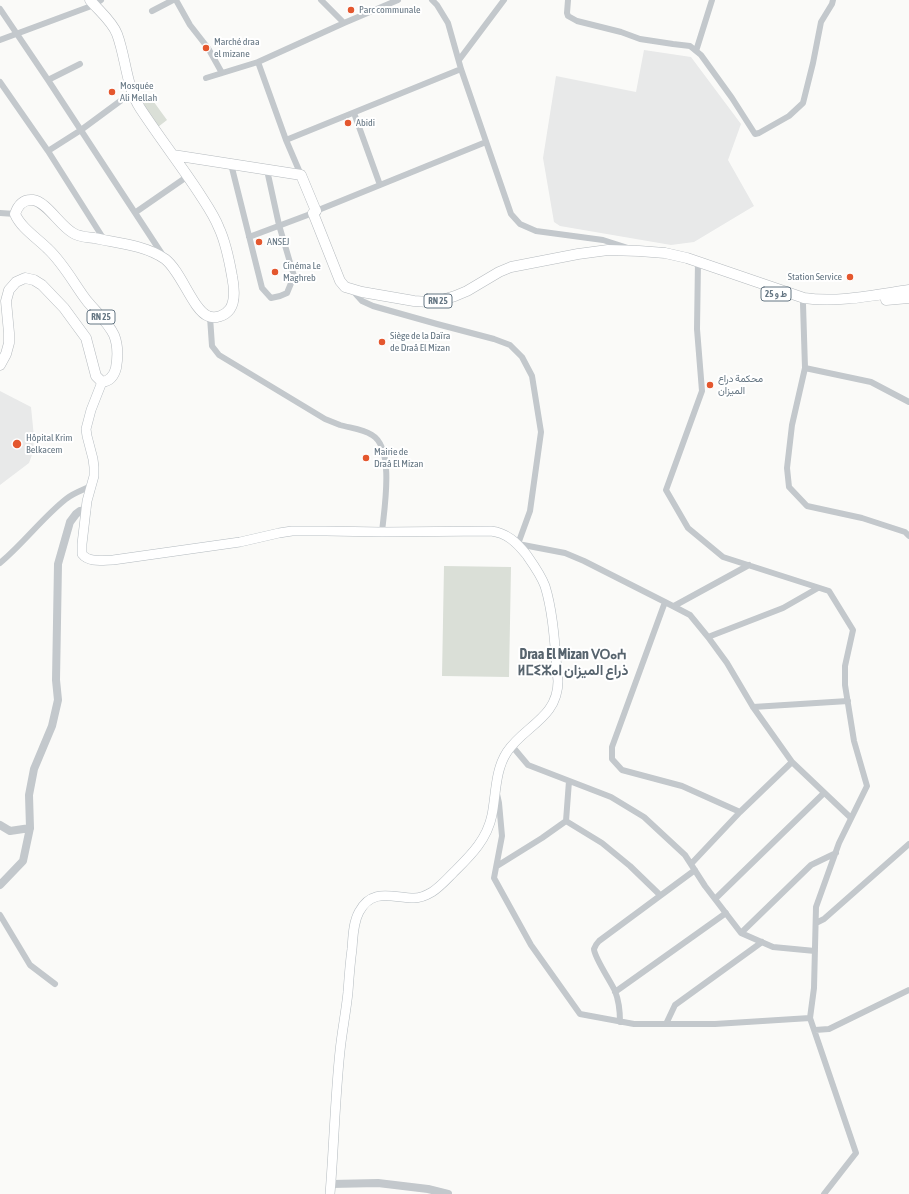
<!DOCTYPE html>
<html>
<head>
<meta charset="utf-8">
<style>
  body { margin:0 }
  canvas { display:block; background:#fafaf8 }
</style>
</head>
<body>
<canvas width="909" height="1194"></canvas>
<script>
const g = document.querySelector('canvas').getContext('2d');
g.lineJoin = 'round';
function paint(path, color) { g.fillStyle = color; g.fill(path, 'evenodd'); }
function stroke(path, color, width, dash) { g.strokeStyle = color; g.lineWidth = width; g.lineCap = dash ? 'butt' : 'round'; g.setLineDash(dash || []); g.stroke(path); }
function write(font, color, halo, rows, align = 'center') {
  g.font = font + ' "Asap Condensed",Vazirmatn,"Noto Sans Tifinagh",sans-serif'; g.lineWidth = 4; g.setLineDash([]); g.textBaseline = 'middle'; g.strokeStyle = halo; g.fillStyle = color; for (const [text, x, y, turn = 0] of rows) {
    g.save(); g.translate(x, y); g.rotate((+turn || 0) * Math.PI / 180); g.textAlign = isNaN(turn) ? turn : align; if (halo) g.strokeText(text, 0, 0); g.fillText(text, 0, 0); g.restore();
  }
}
const built = new Path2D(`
  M644 50 691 57 741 124 728 160 754 206 694 242 671 245 560 226 554 222 543 158 556 76 636 92Z
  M0 391 31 407 34 437 33 452 29 463 0 485Z`);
const green = new Path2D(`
  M151 98 167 120 158 127 142 105Z
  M444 566 511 567 509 677 442 676Z`);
const minor = new Path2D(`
  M176 0 190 25 208 48 222 73
  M321 0 344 23
  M432 0 437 5 448 23 461 69 511 214 520 224 536 231 603 240 628 248
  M568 0 567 13 568 16 577 21 621 32 640 39 673 44 690 46 701 55 732 98 755 134 759 133 789 116 803 103 813 63 821 22 832 4 833 0
  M0 9 48 80 164 257
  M152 11 173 0
  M0 40 94 5 101 0
  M696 51 712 0
  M459 60 504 0
  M206 78 258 62
  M48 80 80 64
  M0 82 48 151 105 241
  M354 113 380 185
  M286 140 461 69
  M48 151 81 130 123 99 134 95
  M231 164 262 288 271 298 280 296 287 293 294 276 279 225 267 170
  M301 175 286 140 258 62 344 23 398 0
  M316 211 486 142
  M136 212 188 176
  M0 213 15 214
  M249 237 313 213
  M353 291 362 301 373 306 437 324 494 339 510 345 522 357 532 376 541 432 530 511 518 544 565 553 584 561 665 602
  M803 304 805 368 871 382 909 402
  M210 317 212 346 219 355 325 419C330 421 335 423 340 425 350 428 363 429 372 435 395 448 384 510 382 532
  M805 368 792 425 787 468 789 487 807 506 862 518 905 532 909 536
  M0 563C24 543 42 518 66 499 73 493 83 490 91 486
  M674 606 749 565
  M708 637 727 663 753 707 792 762 740 812 682 786 622 770 612 759V747L665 602 690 615 708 637 783 608 818 588
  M753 707 848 701
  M512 746 528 765 611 797 644 817 685 855 705 886 741 933 773 947 815 951
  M792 762 851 818
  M569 781 566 821 602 843 630 866 660 895
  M497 794 499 803 502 836 494 878 531 945 580 1014 634 1024H715L810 1018 814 988 816 907 839 843 867 786 854 741 845 685V666L853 630 829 591 723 557 688 528 666 490 702 391 697 329 698 261
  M691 864 740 812
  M497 866 542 838 566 821
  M715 899 824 793
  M0 915 30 965 55 984
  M816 923 824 919 909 844
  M741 933 811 865 836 853
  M615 992 726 913
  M810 1018 856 1153 824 1194
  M620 1022C620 1011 619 1001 615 991 611 982 594 957 594 949 595 946 597 943 599 941L695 870
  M666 1024 675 1005 762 942
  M815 1030 829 1029 909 990`);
const tertiary = new Path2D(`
  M0 825 10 831 30 828
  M0 885 23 861 30 828 29 795 34 769 52 726 58 700 56 680 58 564 70 522 76 514 80 511 87 510
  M331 1184 378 1183 428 1189 448 1194`);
const secondary = new Path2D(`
  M102 382 91 410 86 429 87 436 93 459 94 467V476L87 501 82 544V554C89 563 103 560 113 560L240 542 279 533 292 531H326L382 532 491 531C507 533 516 542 526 554 533 564 541 575 545 586 554 615 555 651 558 681 558 718 524 726 507 752 495 770 496 795 492 815 487 840 470 856 453 873 446 880 440 887 432 892 427 895 420 898 414 898 393 898 372 887 359 912 353 923 353 937 352 949 350 963 349 978 348 992 346 1012 342 1031 340 1051 335 1098 334 1146 330 1194`);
const primary = new Path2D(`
  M173 155 295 174 301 175 316 211 313 213 340 281 345 287 362 292 414 301 429 302 442 300 455 296 467 291 499 272 511 267 578 254 608 250 639 251 665 253 687 258 804 298C838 303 875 295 909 290
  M886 300 909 298
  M0 365 6 354 9 343V333L6 301 9 290 16 282 25 278 34 280 42 285 64 308 86 338 96 376 102 382C110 381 114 376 116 368 118 357 118 345 114 335 108 322 96 312 87 301 74 284 64 264 48 249 37 238 21 228 15 214 18 205 23 199 33 200 47 202 60 226 73 233 79 237 87 237 94 238 117 243 145 245 165 259 181 271 193 310 208 316 215 319 225 316 230 309 236 300 234 286 232 276 229 259 226 243 219 228 214 215 206 204 199 193 180 164 159 137 140 108 126 86 126 58 117 34 112 21 99 11 90 0`);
const markers = [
  [351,10,4,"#e4572e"],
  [206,48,4,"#e4572e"],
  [112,92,4,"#e4572e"],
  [348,123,4,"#e4572e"],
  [259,242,4,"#e4572e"],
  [275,272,4,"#e4572e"],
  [850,277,4,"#e4572e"],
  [382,342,4,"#e4572e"],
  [710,385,4,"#e4572e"],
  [17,444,5,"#e4572e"],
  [366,458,4,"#e4572e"]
];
const shields = [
  [776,294,30],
  [438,301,28],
  [101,317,28]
];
const shieldNames = [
  ["ط و 25",776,294],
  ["RN 25",438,301],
  ["RN 25",101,317]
];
const poiNames = [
  ["Parc communale",359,10],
  ["Marché draa",214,42],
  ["el mizane",214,54],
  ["Mosquée",120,86],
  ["Ali Mellah",120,98],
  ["Abidi",356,123],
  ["ANSEJ",267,242],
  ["Cinéma Le",283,266],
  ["Maghreb",283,278],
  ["Station Service",842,277,"right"],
  ["Siège de la Daïra",390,336],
  ["de Draâ El Mizan",390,348],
  ["محكمة دراع",718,379],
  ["الميزان",718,391],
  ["Hôpital Krim",26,438],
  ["Belkacem",26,450],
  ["Mairie de",374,452],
  ["Draâ El Mizan",374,464]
];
const districtNames = [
  ["Draa El Mizan ⴸⵔⴰⵄ",573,655],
  ["ⵍⵎⵉⵣⴰⵏ ذراع الميزان",573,671]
];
paint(built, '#e8e9e9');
paint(green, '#dadfd7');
stroke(secondary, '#b3babf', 10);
stroke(primary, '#b5babe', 11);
stroke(minor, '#c3c8cc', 6);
stroke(tertiary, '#c3c8cc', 8);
stroke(secondary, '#fff', 9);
stroke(primary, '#fff', 10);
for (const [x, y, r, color] of markers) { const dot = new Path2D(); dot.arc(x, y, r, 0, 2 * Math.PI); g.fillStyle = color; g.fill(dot); stroke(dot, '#fff', 1.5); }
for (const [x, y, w] of shields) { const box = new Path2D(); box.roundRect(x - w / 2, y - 7, w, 14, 3); g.fillStyle = '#fff'; g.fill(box); stroke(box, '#657683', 1); }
write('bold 9px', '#657683', null, shieldNames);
write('10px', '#657683', '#fff', poiNames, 'left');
write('bold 14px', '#57646e', '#fff', districtNames);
</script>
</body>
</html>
